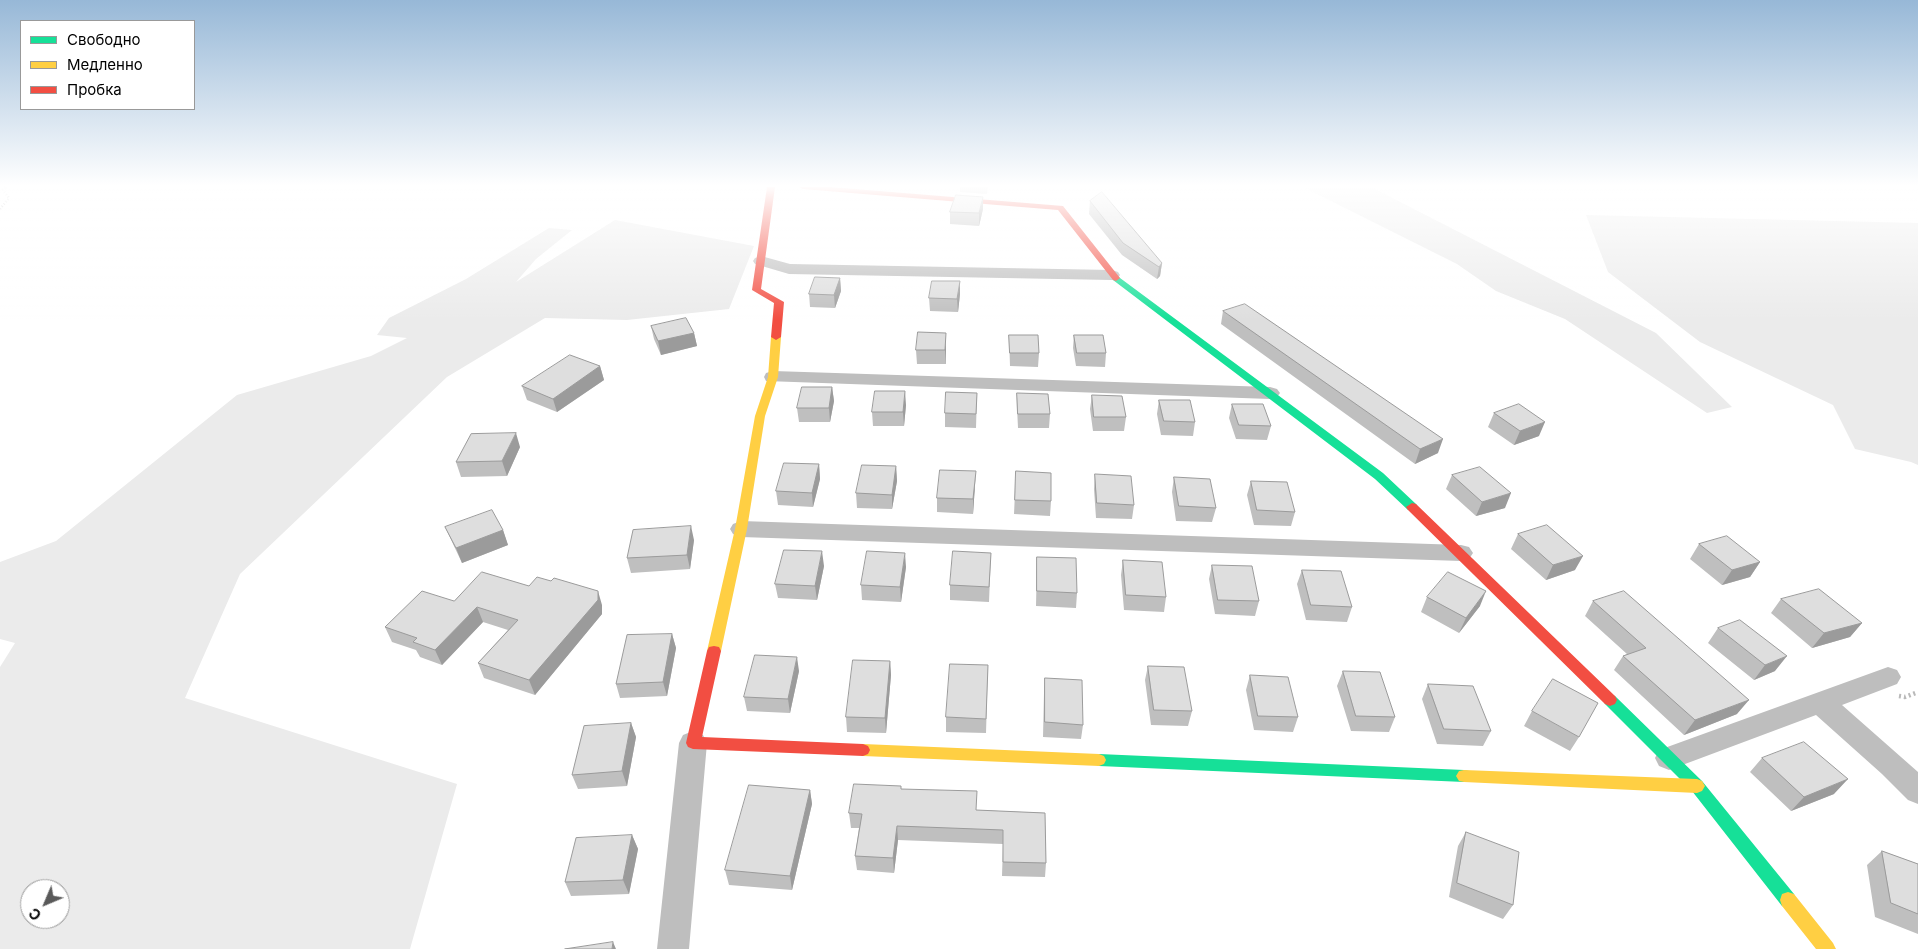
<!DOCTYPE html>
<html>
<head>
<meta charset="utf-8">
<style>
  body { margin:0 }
  #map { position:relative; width:1918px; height:949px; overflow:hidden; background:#fff; font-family:Inter,sans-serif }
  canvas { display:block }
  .legend { position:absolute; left:20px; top:20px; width:175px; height:90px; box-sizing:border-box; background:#fff; border:1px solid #999; margin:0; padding:6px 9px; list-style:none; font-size:15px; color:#000 }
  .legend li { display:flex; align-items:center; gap:10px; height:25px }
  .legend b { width:25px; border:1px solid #999 }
  .north { position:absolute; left:20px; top:879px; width:50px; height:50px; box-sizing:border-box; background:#fff; border:1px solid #999; border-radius:50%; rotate:225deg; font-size:14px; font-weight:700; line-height:20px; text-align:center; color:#000 }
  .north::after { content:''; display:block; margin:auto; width:18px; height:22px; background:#595959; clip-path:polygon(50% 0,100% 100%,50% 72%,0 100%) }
</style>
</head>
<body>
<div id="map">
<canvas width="1918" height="949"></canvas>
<ul class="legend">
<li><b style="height:6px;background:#16e098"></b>Свободно</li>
<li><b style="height:6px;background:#ffcf43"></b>Медленно</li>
<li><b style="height:6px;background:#f24e42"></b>Пробка</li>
</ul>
<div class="north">С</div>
</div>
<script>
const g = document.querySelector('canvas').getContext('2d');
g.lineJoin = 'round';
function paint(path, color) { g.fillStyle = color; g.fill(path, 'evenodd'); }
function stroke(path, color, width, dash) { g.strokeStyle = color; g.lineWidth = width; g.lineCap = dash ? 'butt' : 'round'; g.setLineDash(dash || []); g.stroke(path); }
const green = new Path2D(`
  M1303 187H1371L1656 333 1732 407 1707 413 1565 319 1496 291 1457 264Z
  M1586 215 1918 223V465L1911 462 1855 449 1833 405 1700 342 1608 272Z
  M615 220 754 246 729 309 627 320 545 318 447 377 240 574 185 698 457 784 410 949H0V667L15 643 0 639V562L56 541 237 395 371 356 407 338 377 335 389 318 466 279 549 228 572 230 536 259 516 282ZM30 889H60V919H30Z`);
const pathFar1 = new Path2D(`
  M0 209 9 198 3 190 6 187`);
const path = new Path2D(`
  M1899 696 1905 697 1918 692`);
const street = new Path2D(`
  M761 256 790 264 1112 270 1118 272 1120 275 1118 278 1112 280 789 274 755 264 753 261 755 258Z
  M773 371 1270 387 1277 389 1280 393 1277 397 1270 399 766 381 764 377 766 373Z
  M741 521 1461 545 1469 547 1473 553 1469 559 1461 561 741 537 733 534 730 529 733 524Z
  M1888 667 1897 670 1901 677 1897 684 1842 705 1918 772V804L1908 800 1882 774 1816 715 1669 770 1659 766 1655 758 1659 750Z
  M693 731 703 735 707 743 689 949H657L679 743 683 735Z`);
const fast = new Path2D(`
  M1116 275 1383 473 1416 504 1418 507 1416 510H1408L1375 479 1113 280 1112 278Z
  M1610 694 1615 696 1702 781 1794 894 1796 900 1794 906 1788 908 1782 906 1692 791 1605 704 1603 700 1605 696Z
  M1099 754 1464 770 1469 771 1472 776 1469 781 1464 782 1099 766 1094 764 1092 760 1094 756Z`);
const slow = new Path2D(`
  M776 334 781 337 778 377 765 416 747 529 721 651 719 655 714 656 709 655 707 651 735 529 755 416 768 377 771 337Z
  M863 744 1099 754 1104 756 1106 760 1104 764 1099 766 863 756 858 754 856 750 858 746Z
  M1464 770 1697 779 1702 781 1705 786 1702 791 1697 793 1464 782 1459 781 1456 776 1459 771Z
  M1788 892 1794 894 1833 943 1836 949H1816L1782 906 1780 900 1782 894Z`);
const jam = new Path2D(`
  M767 187H775L761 289 784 302 781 337 776 340 771 337 774 303 752 290Z
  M799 187H830L1063 206 1120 278 1116 281 1113 280 1058 210 803 189Z
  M1412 503 1416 504 1615 696 1617 700 1615 704 1610 706 1605 704 1408 510 1406 507Z
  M714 646 719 647 721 651 702 737 863 744 868 746 870 750 868 754 863 756 693 749 688 747 686 743 707 651 709 647Z`);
const wall = new Path2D(`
  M960 187H988L987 194 960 192Z
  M1090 201 1162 263 1160 276 1157 279 1122 255 1089 214Z
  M983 209 979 226 950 224V212Z
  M840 278 841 291 835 308 810 307 809 294Z
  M960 294 958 312 930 311 929 298Z
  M1223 311 1438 453 1415 464 1221 324Z
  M651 326 694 333 697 346 661 355 654 339Z
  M1009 335 1039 353 1038 367 1010 366Z
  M1074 335 1106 353 1105 367 1076 366 1073 348Z
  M946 346V364H917L916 350Z
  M600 366 604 380 557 412 527 400 522 386Z
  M832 387 834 401 830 422H799L797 408Z
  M977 393 976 428 945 427V413Z
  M1017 393 1050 414 1049 428H1018L1017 407Z
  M1092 395 1126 417 1124 431H1093L1090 409Z
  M1159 400 1195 422 1193 436 1161 435 1157 414Z
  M1232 404 1271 426 1267 440 1236 439 1229 418Z
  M906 405 904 426H873L872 412Z
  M1494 413 1539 436 1514 445 1488 427Z
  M520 447 507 476 461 477 456 462Z
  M819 464 820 479 813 507 778 505 776 491Z
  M896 466 897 481 892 509 857 508 856 493Z
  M1016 471 1051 501 1050 516 1014 514Z
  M1095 474 1134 505 1132 519 1096 518 1094 489Z
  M1452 475 1505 508 1476 516 1446 489Z
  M1174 477 1216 508 1212 522 1176 521 1172 492Z
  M1251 481 1295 512 1291 526 1254 525 1247 495Z
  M975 485 973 514 937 512V498Z
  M445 527 503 530 508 545 462 563Z
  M1518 534 1575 570 1546 580 1511 549Z
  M694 540 690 569 631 573 627 558Z
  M1699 544 1760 562 1750 577 1722 585 1690 559Z
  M991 553 989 602 950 600V585Z
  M1037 557 1077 593 1076 608 1036 606Z
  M1123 560 1166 597 1164 612 1124 610 1121 575Z
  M1212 565 1259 601 1255 616 1215 614 1209 579Z
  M824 566 817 600 778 598 775 584Z
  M906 567 901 602 862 600 861 585Z
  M1302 570 1352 607 1347 622 1306 620 1297 584Z
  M1427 597 1480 606 1459 633 1421 612Z
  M1781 599 1862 623 1850 637 1812 648 1771 613Z
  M454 601 602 605V614L535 695 484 678 478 663 508 630 483 622 442 665 420 657 416 650 392 642 385 627Z
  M1593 601 1737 714 1684 735 1614 670 1623 656 1627 654 1585 616Z
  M1718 628 1775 671 1754 680 1708 643Z
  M672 634 676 648 667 696 620 698 616 684Z
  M890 661 891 675 886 733 847 732 846 717Z
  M988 665 986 733 946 732V717Z
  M1148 666 1192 711 1188 726 1151 725 1145 680Z
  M799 671 790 713 747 711 744 697Z
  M1343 671 1395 717 1389 732 1351 731 1337 686Z
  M1250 675 1298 717 1293 732 1254 730 1246 690Z
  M1045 678 1083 725 1081 739 1043 737 1044 693Z
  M1428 684 1491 731 1483 746 1437 744 1422 699Z
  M1532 711 1579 737 1570 751 1524 726Z
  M631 723 636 737 627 786 578 789 572 775Z
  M1762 758 1834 794 1791 811 1750 772Z
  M901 786V789L976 810 1045 813 1046 863 1045 877 1002 876 1003 844 898 840 894 873 857 870 855 856 859 828H851L849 813Z
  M810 790 812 804 792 890 729 885 725 870Z
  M1466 832 1513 905 1503 919 1449 897 1458 846Z
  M632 835 638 849 629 894 571 896 565 882Z
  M1882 851 1918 864V934L1875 917 1867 865Z`);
const shadedWall = new Path2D(`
  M983 197V209L979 226V213Z
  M1162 263 1160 276 1157 279 1159 267Z
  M840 278 841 291 835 308 834 295Z
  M960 281V294L958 312 957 299Z
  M694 333 697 346 661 355 658 341Z
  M946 333V364L945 350Z
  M600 366 604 380 557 412 553 399Z
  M832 387 834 401 830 422 829 408Z
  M905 391 906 405 904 426 903 412Z
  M1545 422 1539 436 1514 445 1520 431Z
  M516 433 520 447 507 476 502 461Z
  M1443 439 1438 453 1415 464 1420 449Z
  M819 464 820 479 813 507 812 493Z
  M896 466 897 481 892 509V495Z
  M976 471 975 485 973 514V499Z
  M1511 493 1505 508 1476 516 1482 502Z
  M691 526 694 540 690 569 687 555Z
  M503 530 508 545 462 563 456 548Z
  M822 551 824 566 817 600 815 586Z
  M905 553 906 567 901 602 900 587Z
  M1583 556 1575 570 1546 580 1553 565Z
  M1760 562 1750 577 1722 585 1732 570Z
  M598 591 602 605V614L535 695 529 680Z
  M1486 591 1480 606 1459 633 1466 618Z
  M477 607 483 622 442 665 435 650Z
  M1862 623 1850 637 1812 648 1824 633Z
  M672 634 676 648 667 696 663 682Z
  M1787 656 1775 671 1754 680 1765 665Z
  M797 657 799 671 790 713 788 699Z
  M890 661 891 675 886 733 885 718Z
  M1749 700 1737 714 1684 735 1695 720Z
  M631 723 636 737 627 786 622 771Z
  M1848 779 1834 794 1791 811 1804 797Z
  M810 790 812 804 792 890 790 876Z
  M897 826 898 840 894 873 893 858Z
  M632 835 638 849 629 894 623 880Z
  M613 942 616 949H612Z`);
const building = new Path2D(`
  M1102 192 1162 263 1159 267 1123 243 1090 201Z
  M956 195 983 197 979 213 950 212Z
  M815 277 840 278 834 295 809 294Z
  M932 281H960L957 299 929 298Z
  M1245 304 1443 439 1420 449 1223 311Z
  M686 318 694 333 658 341 651 326Z
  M918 332 946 333 945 350H916Z
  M1009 335H1038L1039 353H1010Z
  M1074 335H1103L1106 353H1077Z
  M570 355 600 366 553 399 522 386Z
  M802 387H832L829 408H797Z
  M875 391H905L903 412H872Z
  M946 392 977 393 976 414 945 413Z
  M1017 393 1048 394 1050 414H1018Z
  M1092 395 1122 396 1126 417H1094Z
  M1159 400H1190L1195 422 1164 421Z
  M1232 404H1263L1271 426 1239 425Z
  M1519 404 1545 422 1520 431 1494 413Z
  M516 433 502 461 456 462 471 434Z
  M784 463 819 464 812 493 776 491Z
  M862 465 896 466 892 495 856 493Z
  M1480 467 1511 493 1482 502 1452 475Z
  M940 470 976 471 973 499 937 498Z
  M1016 471 1051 473V501L1015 500Z
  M1095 474 1131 476 1134 505 1097 503Z
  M1174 477 1210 479 1216 508 1179 506Z
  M1251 481 1287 482 1295 512 1257 510Z
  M492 510 503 530 456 548 445 527Z
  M1547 525 1583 556 1553 565 1518 534Z
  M691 526 687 555 627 558 633 530Z
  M1727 536 1760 562 1732 570 1699 544Z
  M784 550 822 551 815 586 775 584Z
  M867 551 905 553 900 587 861 585Z
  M953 551 991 553 989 587 950 585Z
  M1037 557 1076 558 1077 593 1037 591Z
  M1123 560 1162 562 1166 597 1126 595Z
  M1212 565 1252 566 1259 601 1218 600Z
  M1302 570 1341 571 1352 607 1311 605Z
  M482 572 529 586 537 577 551 581 554 578 598 591V600L529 680 478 663 518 620 477 607 435 650 413 642 417 638 385 627 422 591 454 601Z
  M1448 572 1486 591 1466 618 1427 597Z
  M1819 589 1862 623 1824 633 1781 599Z
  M1624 591 1749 700 1695 720 1623 656 1646 648 1593 601Z
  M1740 620 1787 656 1765 665 1718 628Z
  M672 634 663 682 616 684 627 635Z
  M755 655 797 657 788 699 744 697Z
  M853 660 890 661 885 718 846 717Z
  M950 664 988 665 986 719 946 717Z
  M1148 666 1184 667 1192 711 1154 710Z
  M1343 671 1380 672 1395 717 1356 716Z
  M1250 675 1288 677 1298 717 1258 716Z
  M1045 678 1082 680 1083 725 1045 722Z
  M1553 679 1598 703 1579 737 1532 711Z
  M1428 684 1473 686 1491 731 1444 729Z
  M631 723 622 771 572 775 584 726Z
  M1804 742 1848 779 1804 797 1762 758Z
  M854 784 901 786V789L977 791 976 810 1045 813 1046 863 1003 862V830L897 826 893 858 855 856 862 814 849 813Z
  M749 785 810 790 790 876 725 870Z
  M1466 832 1519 852 1513 905 1457 883Z
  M632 835 623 880 565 882 576 838Z
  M1882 851 1918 864V914L1891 903Z
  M613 942 612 949H565Z`);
paint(green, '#ebebeb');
stroke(pathFar1, '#b9b9b9', 2.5, [1, 2]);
stroke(path, '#b9b9b9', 4.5, [2, 3]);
paint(street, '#bebebe');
paint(fast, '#16e098');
paint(slow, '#ffcf43');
paint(jam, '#f24e42');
paint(wall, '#bfbfbf');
paint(shadedWall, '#9b9b9b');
paint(building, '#dedede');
stroke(building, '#9b9b9b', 1);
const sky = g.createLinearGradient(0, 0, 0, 320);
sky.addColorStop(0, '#97b8d7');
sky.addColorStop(0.58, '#fff');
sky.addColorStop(1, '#ffffff00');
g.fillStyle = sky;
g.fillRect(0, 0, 1918, 320);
</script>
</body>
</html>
